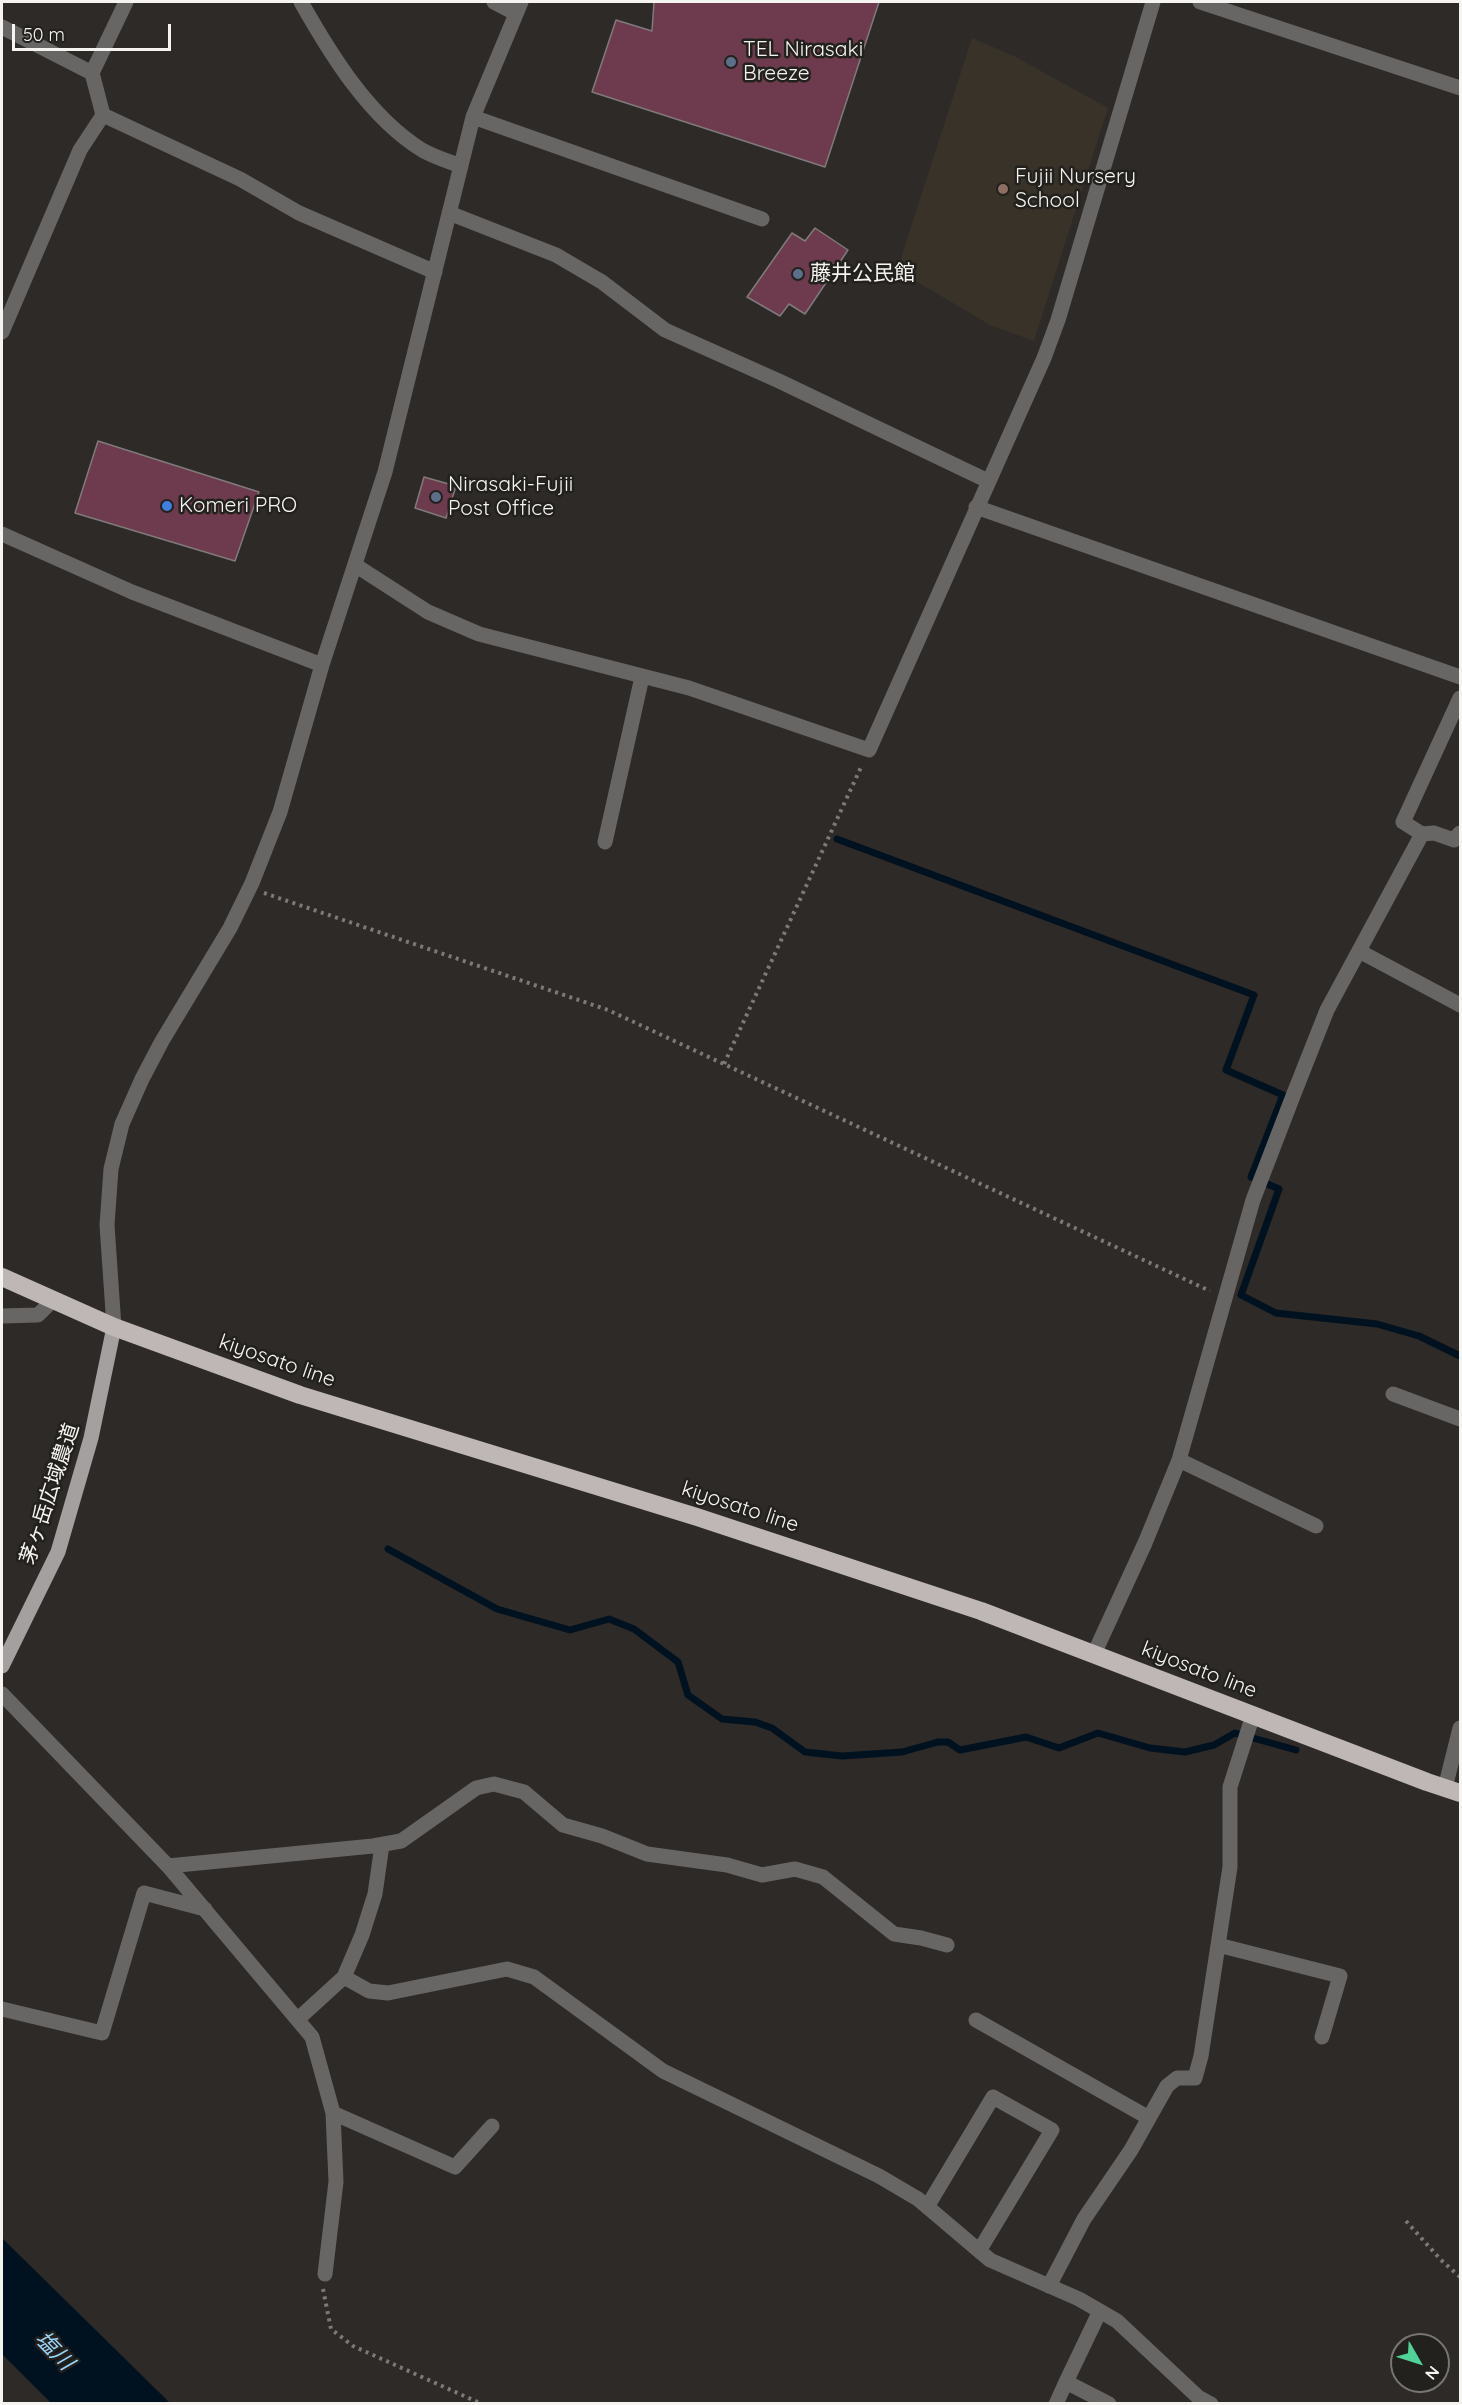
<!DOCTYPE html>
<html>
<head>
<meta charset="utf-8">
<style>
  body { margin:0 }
  #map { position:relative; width:1462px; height:2405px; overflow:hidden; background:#2d2a27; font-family:Quicksand,sans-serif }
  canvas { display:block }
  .frame { position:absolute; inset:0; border:3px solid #f5f4f1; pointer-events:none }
  .north { position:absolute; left:1390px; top:2333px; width:60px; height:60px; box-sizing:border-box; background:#23211d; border:2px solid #777572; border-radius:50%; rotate:129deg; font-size:16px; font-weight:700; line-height:24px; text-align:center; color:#f5f4f1 }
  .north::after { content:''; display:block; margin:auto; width:21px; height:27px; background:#4fd399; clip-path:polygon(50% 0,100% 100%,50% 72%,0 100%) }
  .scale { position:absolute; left:12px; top:24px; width:159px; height:27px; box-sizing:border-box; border:3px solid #f5f4f1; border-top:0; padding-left:8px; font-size:18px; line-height:21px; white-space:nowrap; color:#f5f4f1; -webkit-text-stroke:4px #23211d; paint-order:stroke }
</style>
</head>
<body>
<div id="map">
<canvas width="1462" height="2405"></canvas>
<div class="frame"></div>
<div class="north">N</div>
<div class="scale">50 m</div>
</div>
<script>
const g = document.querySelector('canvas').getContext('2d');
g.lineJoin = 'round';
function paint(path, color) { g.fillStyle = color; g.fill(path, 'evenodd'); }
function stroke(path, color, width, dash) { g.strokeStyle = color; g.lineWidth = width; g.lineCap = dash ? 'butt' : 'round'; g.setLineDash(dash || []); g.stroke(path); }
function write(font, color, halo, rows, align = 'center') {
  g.font = font + ' Quicksand,"Noto Sans JP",sans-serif'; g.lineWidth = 5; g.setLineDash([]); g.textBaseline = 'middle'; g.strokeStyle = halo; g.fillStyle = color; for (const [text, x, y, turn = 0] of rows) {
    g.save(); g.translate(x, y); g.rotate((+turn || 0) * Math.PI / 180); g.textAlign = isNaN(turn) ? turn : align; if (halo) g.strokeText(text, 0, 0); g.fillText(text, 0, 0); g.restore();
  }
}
const built = new Path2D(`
  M972 38 1014 56 1108 108 1034 341 990 325 897 270Z`);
const water = new Path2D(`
  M2 2238 170 2403H51L2 2354Z`);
const stream = new Path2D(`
  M837 839 1254 995 1226 1070 1283 1095 1251 1177 1279 1189 1241 1295 1276 1313 1377 1324 1419 1336 1460 1356
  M388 1549 497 1609 570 1630 609 1619 634 1629 678 1662 688 1695 722 1719 755 1722 772 1728 805 1752 842 1756 902 1752 938 1742H948L960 1750 1026 1737 1059 1748 1098 1733 1150 1748 1185 1752 1214 1745 1235 1733 1296 1750`);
const building = new Path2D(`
  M654 2H879L825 167 592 92 616 20 652 31Z
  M815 228 848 250 805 314 789 304 780 316 747 297 792 233 805 241Z
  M98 441 259 492 235 561 75 513Z
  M424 477 456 486 446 518 415 508Z`);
const path = new Path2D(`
  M264 893 608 1010 1210 1291
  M724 1064 862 765
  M1406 2221 1441 2260 1460 2277
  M323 2289 331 2329 353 2346 482 2404`);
const minor = new Path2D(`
  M301 2C331 55 369 117 422 150 434 157 448 161 461 166
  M494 2 515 13
  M1200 2 1460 88
  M2 27 92 73 103 115 80 150 2 332
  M92 73 126 2
  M103 115 240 179 299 213 435 272
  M473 117 762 219
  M449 213 556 255 602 282 665 330 779 381 988 481
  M976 507 1460 677
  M2 534 132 592 322 665
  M355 565 428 612 479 634 689 688 869 750 1044 358 1058 320 1153 2
  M1422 834 1434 833 1454 840 1460 833
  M605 842 642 677
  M1359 951 1460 1005
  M2 1316 38 1315 53 1300
  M114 1327 107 1225 111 1169 122 1124 142 1079 162 1041 230 928 252 883 280 812 322 665 385 472 473 117 521 2
  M1393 1394 1460 1419
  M1179 1460 1316 1526
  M1094 1654 1145 1543 1179 1460 1253 1200 1293 1096 1327 1010 1422 834 1403 822 1460 698
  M2 1694 168 1866 312 2037 333 2113 336 2182 325 2274
  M1445 1788 1460 1728
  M168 1866 373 1846 401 1841 476 1788 494 1784 524 1792 563 1825 602 1836 647 1854 727 1865 762 1875 795 1869 823 1877 894 1934 921 1938 947 1945
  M1218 1945 1340 1976 1322 2037
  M344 1977 362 1935 375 1894 382 1845
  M2 2009 102 2033 144 1893 205 1909
  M298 2019 344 1977 369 1991 388 1993 507 1969 534 1977 663 2071 879 2176 918 2199 990 2260 1079 2299 1117 2321 1198 2397 1211 2404
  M976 2020 1149 2118
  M333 2113 455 2167 492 2126
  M927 2207 993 2097 1052 2130 979 2251
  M1049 2286 1084 2219 1131 2150 1167 2086 1177 2078H1195L1201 2056 1230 1867V1787L1253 1715
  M1066 2382 1100 2311
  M1056 2404 1066 2382 1109 2404`);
const major = new Path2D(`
  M2 1666 58 1552 91 1438 114 1327`);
const highway = new Path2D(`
  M2 1277 114 1327 300 1395 697 1517 981 1611 1427 1782 1460 1793`);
const markers = [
  [731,62,6,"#5c6f8a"],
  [1003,189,6,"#8d6e63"],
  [798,274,6,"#5c6f8a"],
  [436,497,6,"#5c6f8a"],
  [167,506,6,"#3f7fe0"]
];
const poiNames = [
  ["TEL Nirasaki",743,50],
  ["Breeze",743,74],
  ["Fujii Nursery",1015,177],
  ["School",1015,201],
  ["藤井公民館",810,274],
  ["Nirasaki-Fujii",448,485],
  ["Post Office",448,509],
  ["Komeri PRO",179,506]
];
const streetNames = [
  ["kiyosato line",277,1361,19],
  ["茅ヶ岳広域農道",50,1494,-72],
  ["kiyosato line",740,1507,18],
  ["kiyosato line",1199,1670,21]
];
const waterNames = [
  ["塩川",54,2351,46]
];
paint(built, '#383229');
paint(water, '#001220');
stroke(stream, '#001220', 7);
paint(building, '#6d3b4d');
stroke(building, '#807a7c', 1.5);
stroke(path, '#7c7a77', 4, [3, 4.5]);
stroke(minor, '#686665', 15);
stroke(major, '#a5a0a0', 15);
stroke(highway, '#beb7b6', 18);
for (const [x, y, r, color] of markers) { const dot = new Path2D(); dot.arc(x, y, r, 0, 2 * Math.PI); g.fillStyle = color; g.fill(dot); stroke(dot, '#23211d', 2); }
write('21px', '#f5f4f1', '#23211d', poiNames, 'left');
write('21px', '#f5f4f1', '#23211d', streetNames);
write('italic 22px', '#99d5fc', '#23211d', waterNames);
</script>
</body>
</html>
